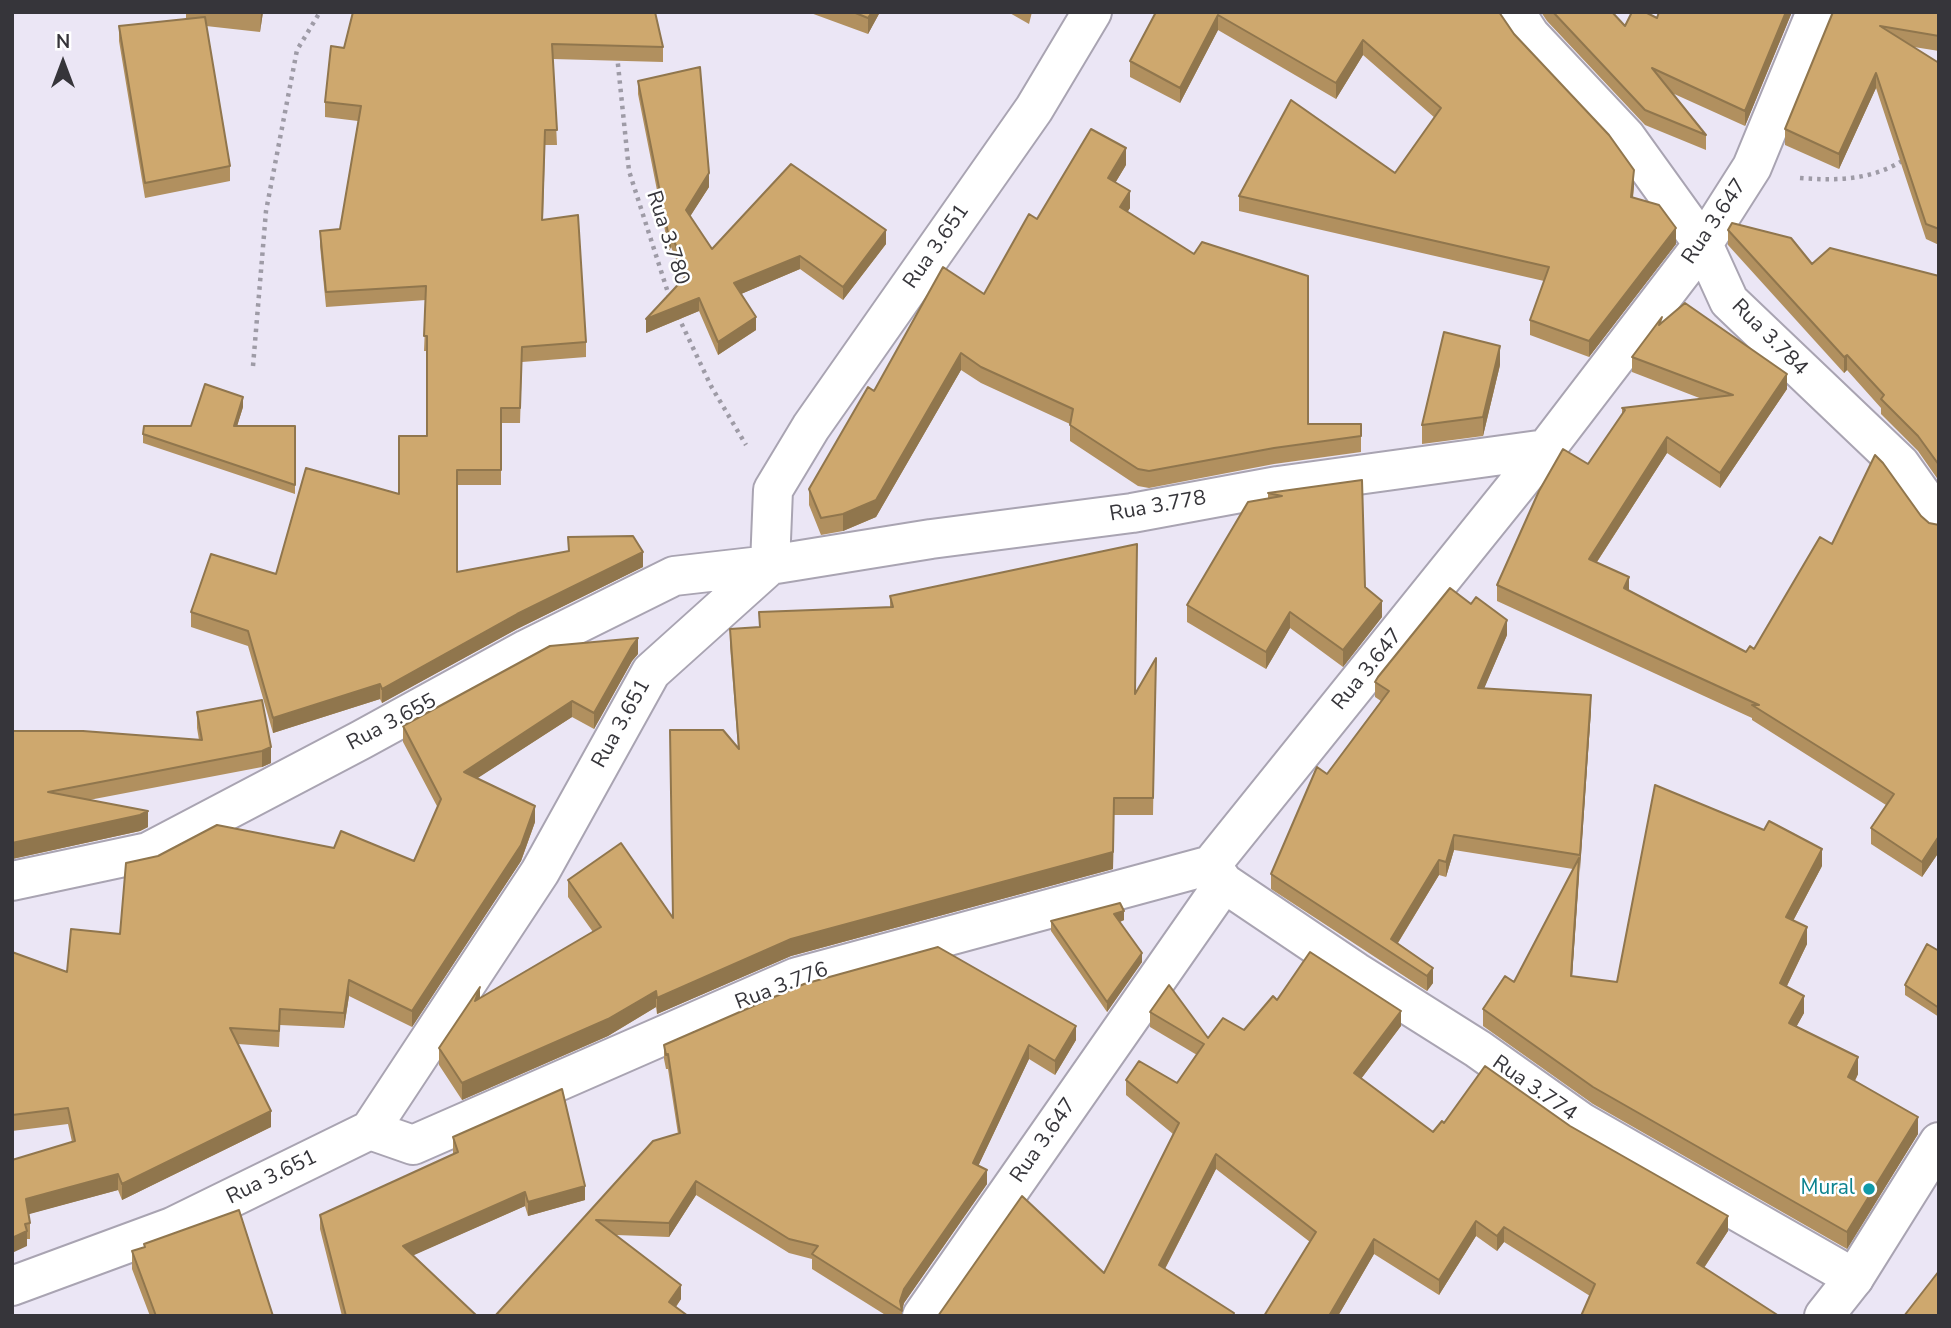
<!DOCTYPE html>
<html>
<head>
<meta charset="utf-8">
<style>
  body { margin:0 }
  #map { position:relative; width:1951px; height:1328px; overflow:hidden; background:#ebe6f5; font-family:"Nunito Sans",sans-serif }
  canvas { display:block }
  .frame { position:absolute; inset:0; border:14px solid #36353a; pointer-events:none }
  .north { position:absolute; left:28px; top:28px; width:70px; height:70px; -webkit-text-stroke:5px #fff; paint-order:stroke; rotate:0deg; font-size:19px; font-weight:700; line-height:28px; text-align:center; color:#36353a }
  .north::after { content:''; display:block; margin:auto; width:24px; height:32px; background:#36353a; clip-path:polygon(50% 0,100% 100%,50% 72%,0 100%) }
</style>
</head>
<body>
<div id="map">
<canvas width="1951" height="1328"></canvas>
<div class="frame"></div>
<div class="north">N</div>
</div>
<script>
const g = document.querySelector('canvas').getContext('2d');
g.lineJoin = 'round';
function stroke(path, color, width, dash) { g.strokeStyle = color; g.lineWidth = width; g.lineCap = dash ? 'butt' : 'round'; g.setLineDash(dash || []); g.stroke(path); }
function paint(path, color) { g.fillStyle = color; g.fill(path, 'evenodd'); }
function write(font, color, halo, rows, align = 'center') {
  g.font = font + ' "Nunito Sans",sans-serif'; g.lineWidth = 5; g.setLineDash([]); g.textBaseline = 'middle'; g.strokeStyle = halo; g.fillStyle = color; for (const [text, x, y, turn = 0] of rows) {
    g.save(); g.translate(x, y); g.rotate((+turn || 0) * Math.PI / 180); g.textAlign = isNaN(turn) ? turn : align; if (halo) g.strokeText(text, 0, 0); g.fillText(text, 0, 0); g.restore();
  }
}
const path = new Path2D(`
  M617 55 629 171 670 299
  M1800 178C1838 181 1873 180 1905 159
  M678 316 711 386 746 445
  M253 366 266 211 297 50 320 12`);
const street = new Path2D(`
  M1515 12 1530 35 1626 137 1703 244 1729 301 1900 464 1939 519
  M12 881 148 852 361 740 527 649 674 576 770 565 931 539 1132 513 1278 486 1546 449
  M1224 883 1356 972 1478 1049 1581 1122 1854 1278
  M370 1130 413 1145 797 977 1211 865
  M12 1286 172 1227 370 1130 540 872 651 672 770 565 773 490 811 427 1034 109 1092 12
  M922 1316 1224 883 1211 865 1546 449 1703 244 1752 167 1816 12`);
const secondary = new Path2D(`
  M1824 1316 1854 1278 1939 1142`);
const wall = new Path2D(`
  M186 12H263L260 32 206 26 230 166V181L145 198 119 41V26L186 19Z
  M353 12 663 47V62L553 59 557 145H545L543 220 586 342V357L522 362 520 423H501V485H457V572L643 567 517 629 382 703 380 699 273 733 248 646 191 627V612L276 574 399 494 427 436V351H424L426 300 326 307 320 246V231L340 229 358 121 325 117V102L344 48Z
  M808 12H880L868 34Z
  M1008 12H1032L1029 24Z
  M1156 12H1499L1514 34 1634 186 1633 198 1676 244 1589 357 1530 335V320L1544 281 1239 211V196L1395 173 1435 118 1363 55 1336 99 1218 30 1180 103 1130 77V61Z
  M1541 12H1612L1625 26 1657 18 1659 12H1792L1745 126 1672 93 1706 135V150L1645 125 1547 21Z
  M1833 12H1939V51L1914 47 1939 63V245L1926 239 1876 88 1839 169 1785 145V129Z
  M638 81 709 187 690 216 712 249 886 244 843 300 800 269 741 294 756 330 718 355 699 311 646 333 684 278 671 247 669 251 638 94Z
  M1126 165 1115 183 1130 208 1127 212 1308 424H1361V452L1274 464 1149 488 1138 486 1070 441V424L981 383 961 370 876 517 843 531 821 535 809 505V489L874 391 984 294 1037 219Z
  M1728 230 1812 264 1939 276V481L1918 451 1881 414V408L1847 370 1844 373 1728 245Z
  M1662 323 1787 389 1720 488 1667 453 1597 562 1629 591 1746 652 1754 649 1832 544 1921 516 1929 523 1939 525V852L1922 877 1871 844V828L1886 805 1752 720V718L1497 601V585L1588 464 1622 414V408L1702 399 1632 372V357Z
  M1500 365 1483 436 1422 444V425Z
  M243 407 237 426H295V494L143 443V434L191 426Z
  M1362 480 1365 587 1382 617 1343 667 1290 628 1266 669 1187 622V605L1268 498V493Z
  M890 596 1135 694 1156 658 1153 815H1114L1113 869 791 956 657 1014 656 1007 608 1036 462 1100 439 1065V1048L480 999 593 932 568 897V880L673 918 738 747 730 646V629L759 627V612L890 607Z
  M1507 635 1484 688 1591 710 1572 976 1617 982 1822 866 1793 921 1807 944 1787 986 1804 1013 1796 1027 1858 1074 1855 1081 1918 1134 1847 1249 1593 1104 1483 1026V1009L1514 982 1573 869 1454 850 1446 877 1439 875 1398 943 1433 968V983L1427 991 1271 889V874L1327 774 1381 701 1375 697V682Z
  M638 654 632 661 594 729 572 717 477 778 535 822 521 861 412 1027 349 996 344 1028 280 1025 279 1047 238 1044 271 1127 122 1200 118 1190 28 1214 30 1223V1239H27V1246L12 1160 72 1142 68 1124 12 1131V952L67 972 120 934 334 848 414 861 438 808 403 742V726Z
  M262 700 271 763 262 767 89 800 148 827 140 831 12 859V731L199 740 197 728V712Z
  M1124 920 1120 922 1142 962 1107 1012 1051 931V921Z
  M1939 951V1017L1905 995V985Z
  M1277 1000 1401 1026 1361 1079 1433 1132 1444 1123 1570 1126 1728 1231 1704 1268 1590 1296 1504 1242 1497 1251 1476 1236 1439 1295 1374 1254 1338 1316H1264L1310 1242 1216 1169 1165 1269 1234 1316 1104 1273 1173 1134 1126 1095V1080L1177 1083 1197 1055 1150 1027V1012L1208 1038 1244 1030Z
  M1076 1040 1055 1075 1029 1059 978 1166 987 1184 904 1303 902 1310V1316H887L812 1269V1259L789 1253 696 1195 669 1237 616 1235 681 1299 676 1307 495 1316 678 1134 668 1069H666L664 1059V1045Z
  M453 1137 585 1200 528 1216 525 1206 413 1255 477 1316H342L320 1229V1215L453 1154Z
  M144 1244 273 1316H150L132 1269V1251L144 1247Z`);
const shadedWall = new Path2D(`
  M261 12H263L260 32Z
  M872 12H880L868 34V18Z
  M1786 12H1792L1745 126V111Z
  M1218 15V30L1180 103V88Z
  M1363 40V55L1336 99V83Z
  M1876 73V88L1839 169V154Z
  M1126 148V165L1108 195V178Z
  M1634 170V186L1631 213V197Z
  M709 173V187L686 223V210Z
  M1130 191V208L1120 224V207Z
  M1676 228V244L1589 357V341Z
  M886 230V244L843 300V287Z
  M671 234V247L669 251V238Z
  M800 256V269L734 297V283Z
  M699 298V311L646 333V319Z
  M756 317V330L718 355V342Z
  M1500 346V365L1483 436V417Z
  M961 353V370L876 517 843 531V514Z
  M1847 355V370L1844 373V357Z
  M1787 374V389L1720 488V473Z
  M243 397V407L234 436V426Z
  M1667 437V453L1589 574V559Z
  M643 552V567L517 629 382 703V689L517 614Z
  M1629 577V592L1624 588Z
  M1382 601V617L1343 667V650Z
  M1290 612V628L1266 669V652Z
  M1507 620V635L1478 703V688Z
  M638 638V654L632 661 594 729V713L632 646Z
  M380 684V699L273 733V718Z
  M1591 695V710L1580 870V855Z
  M572 701V717L464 787V772Z
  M271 747V763L262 767V751Z
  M1114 798 1113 869 791 956 657 1014V998Z
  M535 806V822L521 861 412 1027V1011Z
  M148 811V827L140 831 12 859V843Z
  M1454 835V850L1446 877V862Z
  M1939 836V852L1922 877V862Z
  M1822 849V866L1786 934V917Z
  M1579 858V875L1571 993V976Z
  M1439 860V875L1391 954V939Z
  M1124 911V920L1114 924V914Z
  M1807 927V944L1780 1000V983Z
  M1142 953V962L1107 1012V1002Z
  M1433 968V983L1427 991V976Z
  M349 980V996L344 1028V1013Z
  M480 987V1003L475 1001Z
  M656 991V1007L608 1036 462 1100V1083Z
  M1804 996V1013L1789 1040V1023Z
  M1401 1011V1026L1354 1088V1073Z
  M1076 1026V1040L1055 1075V1061Z
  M1029 1045V1059L973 1177V1163Z
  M1858 1057V1074L1848 1094V1077Z
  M271 1111V1127L122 1200V1184Z
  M1918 1117V1134L1847 1249V1232Z
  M1216 1154V1169L1159 1280V1265Z
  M987 1170V1184L904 1303 902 1311 900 1301 904 1289Z
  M118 1174V1190L26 1215V1199Z
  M696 1181V1195L669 1237V1223Z
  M585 1186V1200L528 1216V1202Z
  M525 1192V1206L403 1260V1246Z
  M1728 1216V1231L1697 1278V1263Z
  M1476 1221V1236L1439 1295V1280Z
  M1504 1227V1242L1497 1251V1236Z
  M27 1231V1246L12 1253V1238Z
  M1374 1239V1254L1338 1316H1329Z
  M681 1285V1299L669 1316V1302Z`);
const building = new Path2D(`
  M353 12H655L663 47 552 44 557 130H545L542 220 578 215 586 342 522 347 520 408H501V470H457V572L569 551 568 537 633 536 643 552 517 614 382 689 380 684 273 718 248 631 191 612 211 554 276 574 306 468 399 494V436H427V336H424L426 286 326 292 320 231 340 229 361 106 325 102 331 46 344 48Z
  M853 12H872L868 18Z
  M1156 12H1499L1514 34 1609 135 1634 170 1631 197 1659 205 1676 228 1589 341 1530 320 1549 267 1239 196 1291 100 1395 173 1441 108 1363 40 1336 83 1218 15 1180 88 1130 61Z
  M1553 12H1612L1625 26 1632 12H1645L1657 18 1659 12H1786L1745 111 1652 68 1706 135 1645 110Z
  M1833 12H1939V36L1880 26 1939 63V229L1926 224 1876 73 1839 154 1785 129Z
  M205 17 230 166 145 183 119 26Z
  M700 67 709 173 686 210 712 249 791 164 886 230 843 287 800 256 734 283 756 317 718 342 699 298 646 319 688 274 671 234 669 238 638 81Z
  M1091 129 1126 148 1108 178 1130 191 1120 207 1194 254 1202 242 1308 276V424H1361V436L1274 448 1149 471 1138 469 1070 425 1073 409 981 367 961 353 876 500 843 514 821 518 809 489 868 387 874 391 943 267 984 294 1029 214 1037 219Z
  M1732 223 1791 238 1812 264 1830 248 1939 276V465L1918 436 1881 399 1884 395 1847 355 1844 357 1728 230Z
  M1685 303 1787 374 1720 473 1667 437 1589 559 1629 577 1624 588 1746 652 1750 646 1754 649 1820 537 1832 544 1875 455 1883 463 1921 516 1929 523 1939 525V836L1922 862 1871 828 1894 794 1752 705H1759L1497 585 1539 491 1563 449 1588 464 1625 410 1622 408 1733 395 1632 357 1662 317 1659 325Z
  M1444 332 1500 346 1483 417 1422 425Z
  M205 384 243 397 234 426H295V485L143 434 144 426H191Z
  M1362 480 1365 587 1382 601 1343 650 1290 612 1266 652 1187 605 1248 502 1282 496 1268 493Z
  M1137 544 1135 694 1156 658 1153 798H1114L1113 852 791 939 657 998 656 991 608 1019 462 1083 439 1048 480 987 475 1001 601 927 568 880 621 843 673 918 670 730H723L739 749 730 629 760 627 759 612 893 607 890 596Z
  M1450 588 1471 604 1476 597 1507 620 1478 688 1591 695 1580 855 1454 835 1446 862 1439 860 1391 939 1433 968 1427 976 1271 874 1317 767 1327 774 1389 691 1375 682 1378 677Z
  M638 638 632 646 594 713 572 701 464 772 535 806 521 845 412 1011 349 980 344 1013 280 1009 279 1031 230 1028 271 1111 122 1184 118 1174 26 1199 30 1223 25 1224 27 1231 12 1238V1160L75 1141 68 1108 12 1115V952L67 972 71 929 120 934 126 863 158 856 217 825 334 848 341 831 414 861 441 799 403 726 550 646Z
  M262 700 271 747 262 751 48 792 148 811 140 815 12 843V731H83L202 740 197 712Z
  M1655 785 1764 830 1769 821 1822 849 1786 917 1807 927 1780 983 1804 996 1789 1023 1858 1057 1848 1077 1918 1117 1847 1232 1593 1087 1483 1009 1505 976 1514 982 1579 858 1571 976 1617 982Z
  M1120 903 1124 911 1114 914 1142 953 1107 1002 1051 921Z
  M1927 944 1939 951V1008L1905 985Z
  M938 947 1076 1026 1055 1061 1029 1045 973 1163 987 1170 904 1289 900 1301 902 1311 812 1254 818 1246 789 1239 696 1181 669 1223 596 1220 681 1285 669 1302 688 1316H495L653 1141 680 1133 668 1054 666 1055 664 1045 804 984Z
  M1310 952 1401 1011 1354 1073 1433 1132 1442 1121 1444 1123 1485 1066 1570 1126 1728 1216 1697 1263 1779 1316H1581L1595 1284 1504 1227 1497 1236 1476 1221 1439 1280 1374 1239 1329 1316H1264L1316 1232 1216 1154 1159 1265 1234 1313 1233 1316H938L1022 1196 1104 1273 1179 1123 1126 1080 1139 1061 1177 1083 1204 1044 1150 1012 1169 985 1208 1038 1223 1018 1244 1030 1273 996 1277 1000Z
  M562 1089 585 1186 528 1202 525 1192 403 1246 477 1316H346L320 1215 458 1152 453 1137Z
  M239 1210 273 1316H156L132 1251 145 1247 144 1244Z
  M1939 1271V1316H1904Z`);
const markers = [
  [1869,1189,7,"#0f9aa8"]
];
const streetNames = [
  ["Rua 3.647",1715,222,-56],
  ["Rua 3.780",667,238,72],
  ["Rua 3.651",937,247,-55],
  ["Rua 3.784",1769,338,45],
  ["Rua 3.778",1158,507,-10],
  ["Rua 3.647",1368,670,-51],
  ["Rua 3.655",392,723,-28],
  ["Rua 3.651",622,724,-61],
  ["Rua 3.776",782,987,-21],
  ["Rua 3.774",1534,1089,35],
  ["Rua 3.647",1044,1141,-55],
  ["Rua 3.651",272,1178,-26]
];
const cultureNames = [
  ["Mural",1855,1189]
];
stroke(street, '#a9a4b2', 42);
stroke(secondary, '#a9a4b2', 42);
stroke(path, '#9e9ba6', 4.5, [3.5, 5]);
stroke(street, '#fff', 38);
stroke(secondary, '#fff', 38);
paint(wall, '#b1905f');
paint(shadedWall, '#90764d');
paint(building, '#cea86e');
stroke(building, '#90764d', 2);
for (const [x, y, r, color] of markers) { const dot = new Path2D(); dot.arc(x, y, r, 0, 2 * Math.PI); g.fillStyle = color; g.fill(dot); stroke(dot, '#fff', 2.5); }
write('21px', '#36353a', '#fff', streetNames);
write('21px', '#0d838f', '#fff', cultureNames, 'right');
</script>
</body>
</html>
